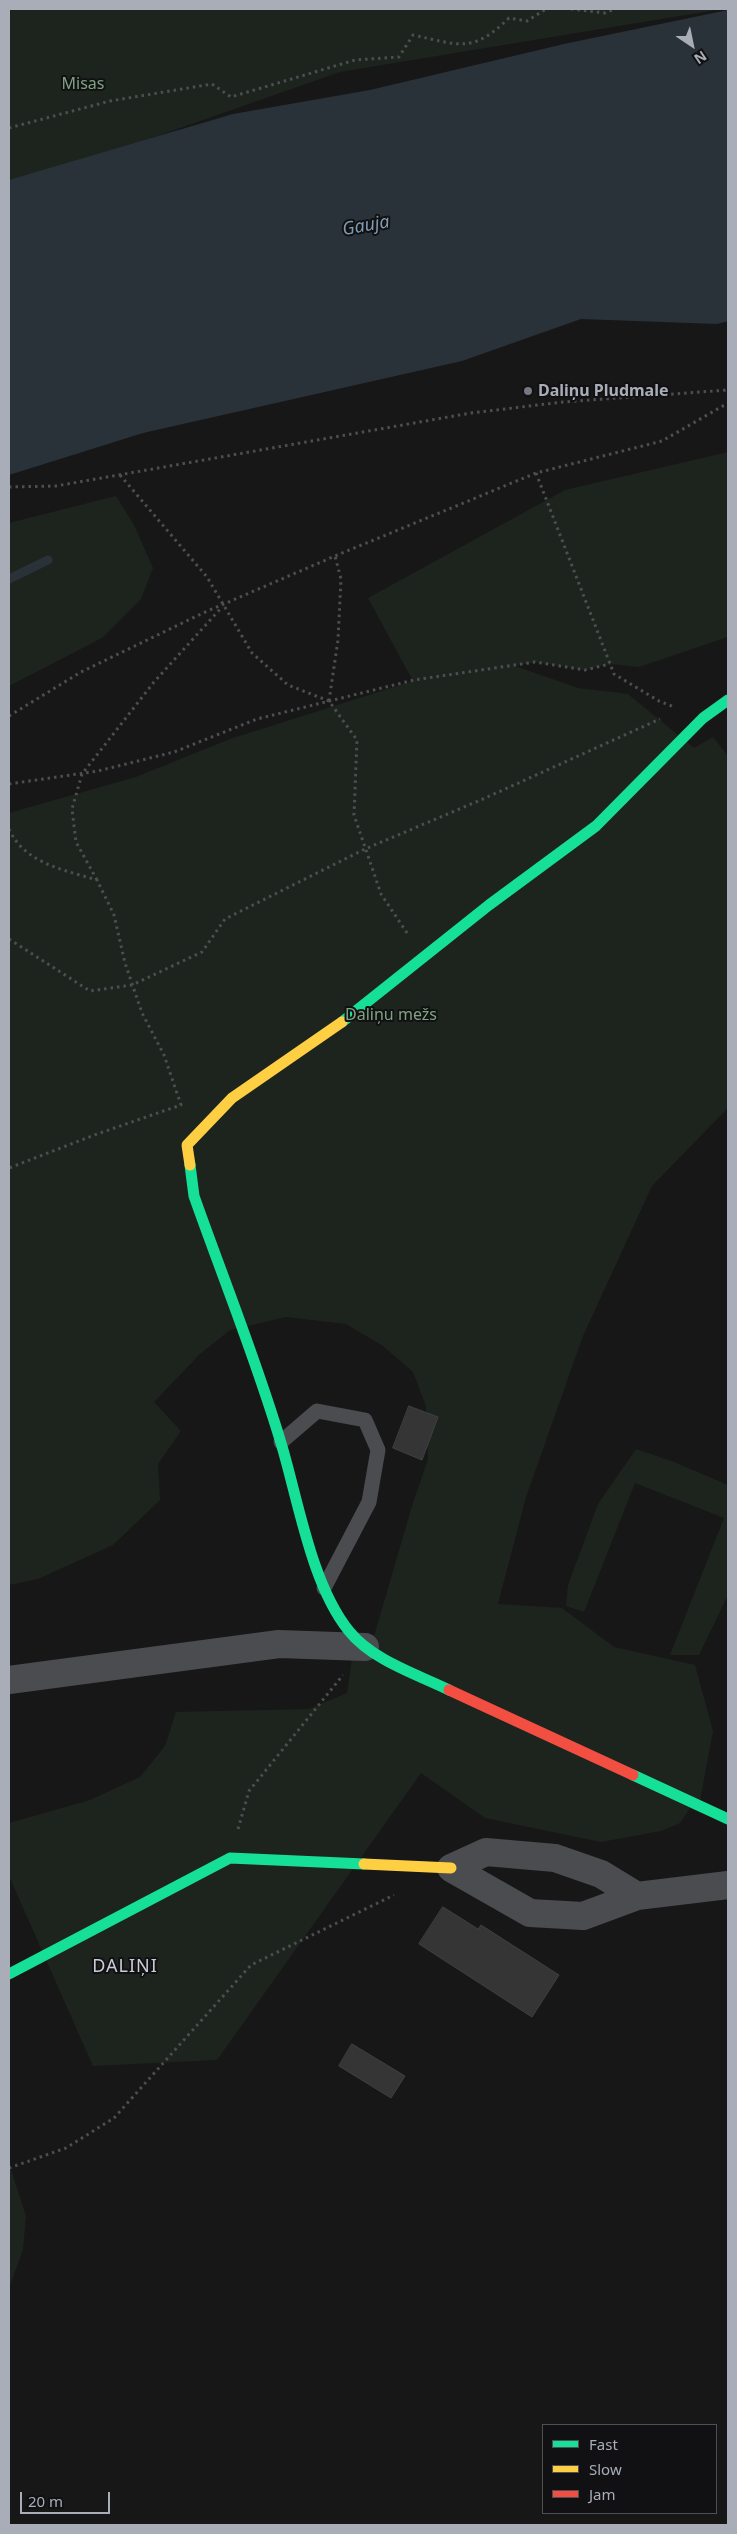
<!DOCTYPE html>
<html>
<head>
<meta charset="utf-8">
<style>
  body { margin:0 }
  #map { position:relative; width:737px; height:2534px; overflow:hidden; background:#171717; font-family:"Noto Sans",sans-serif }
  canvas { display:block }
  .frame { position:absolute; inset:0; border:10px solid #a8adb8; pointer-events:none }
  .legend { position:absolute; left:542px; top:2424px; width:175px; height:90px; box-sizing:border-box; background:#111113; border:1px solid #4d4f55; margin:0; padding:6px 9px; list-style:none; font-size:15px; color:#a8adb8 }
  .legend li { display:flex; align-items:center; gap:10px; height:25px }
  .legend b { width:25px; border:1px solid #4d4f55 }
  .north { position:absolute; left:667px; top:20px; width:50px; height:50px; -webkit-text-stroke:4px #111113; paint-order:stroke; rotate:146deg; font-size:14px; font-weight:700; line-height:20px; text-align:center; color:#a8adb8 }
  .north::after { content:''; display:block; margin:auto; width:18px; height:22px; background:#a8adb8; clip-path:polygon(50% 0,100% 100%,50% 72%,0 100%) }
  .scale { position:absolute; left:20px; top:2492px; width:90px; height:22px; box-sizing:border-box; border:2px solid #a8adb8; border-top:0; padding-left:6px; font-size:15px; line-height:18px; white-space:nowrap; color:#a8adb8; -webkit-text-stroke:4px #111113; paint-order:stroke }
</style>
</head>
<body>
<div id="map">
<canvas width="737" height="2534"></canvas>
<div class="frame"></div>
<ul class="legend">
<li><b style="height:6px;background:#16e098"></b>Fast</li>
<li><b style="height:6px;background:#ffcf43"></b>Slow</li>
<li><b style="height:6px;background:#f24e42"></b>Jam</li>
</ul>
<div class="north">N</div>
<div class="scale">20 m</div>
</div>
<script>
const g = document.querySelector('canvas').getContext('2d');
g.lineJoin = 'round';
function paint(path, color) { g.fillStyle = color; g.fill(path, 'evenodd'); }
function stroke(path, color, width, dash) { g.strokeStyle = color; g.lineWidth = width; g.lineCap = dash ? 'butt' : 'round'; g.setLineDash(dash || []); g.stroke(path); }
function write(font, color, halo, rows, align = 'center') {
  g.font = font + ' "Noto Sans",sans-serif'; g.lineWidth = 4; g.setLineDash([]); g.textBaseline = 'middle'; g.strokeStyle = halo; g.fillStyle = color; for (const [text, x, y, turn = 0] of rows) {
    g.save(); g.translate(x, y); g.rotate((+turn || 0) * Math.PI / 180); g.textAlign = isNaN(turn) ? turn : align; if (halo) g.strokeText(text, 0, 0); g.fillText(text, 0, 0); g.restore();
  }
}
const green = new Path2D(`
  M9 9H722L340 72 9 188Z
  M728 452V637L639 667 610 664 585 670 535 662 515 666 578 688 628 694 694 748 713 737 728 756V1108L652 1186 583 1336 526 1497 498 1604 562 1608 614 1647 695 1665 713 1731 700 1801 696 1799 680 1823 661 1831 601 1842 485 1818 421 1773 217 2060 93 2066 9 1876V1823L90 1800 140 1777 165 1746 176 1712 309 1709 347 1693 355 1638 372 1643 412 1506 428 1459 426 1406 413 1372 383 1346 346 1324 286 1317 230 1330 200 1354 154 1402 181 1431 158 1464 160 1500 113 1545 38 1579 9 1585V813L136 777 230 739 413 681 368 598 565 490Z
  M116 496 134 525 153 568 141 599 102 638 9 686V523Z
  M636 1449 674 1462 728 1485V1595L699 1655H670L724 1518 635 1483 584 1612 566 1606 568 1585 598 1504Z
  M9 2163 26 2216 23 2250 9 2288Z`);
const water = new Path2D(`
  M728 10V321L717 324 581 319 462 361 143 433 9 475V180L233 114 370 90 564 44Z`);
const stream = new Path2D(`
  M9 579 48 560`);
const building = new Path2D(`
  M409 1406 438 1417 422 1460 393 1448Z
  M443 1907 478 1929 481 1925 559 1975 532 2017 419 1944Z
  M352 2044 405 2076 391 2098 339 2066Z`);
const path = new Path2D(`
  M571 9 605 13 615 9
  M9 128 110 101 212 84 231 97 355 60 399 57 413 35C459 45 472 54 509 18L527 21 546 9
  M536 473 614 674 659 701 674 707
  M120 475 207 577 252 653 288 685 329 701 357 740 354 815 381 894 407 933
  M9 487 56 486 471 413 563 402 728 390
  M329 701 338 640 341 579 335 556
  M9 716 81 672 203 613 335 556 536 473 662 441 728 403
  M9 784 98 771 174 752 257 719 414 680 535 662 585 670 610 664
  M9 829C24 863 64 870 97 880L114 915 125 963 142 1013 164 1055 181 1105 97 1134 9 1168
  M97 880 76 842 72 809 82 774 154 682 222 607
  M9 939 90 991 132 985 202 952 225 919 365 849 483 799 660 719
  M238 1829 249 1791 343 1675
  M9 2168 66 2148 114 2118 251 1965 394 1895`);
const lane = new Path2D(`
  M281 1442 317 1411 365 1420 378 1450 369 1502 324 1588`);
const street = new Path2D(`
  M9 1680 279 1644 365 1647
  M637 1896 601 1874 555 1858 486 1852 451 1868 530 1913 583 1916 637 1896 728 1885`);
const fast = new Path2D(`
  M342 1022 489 905 596 826 703 718 728 700
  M190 1165 194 1196C223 1278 256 1359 281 1443 298 1499 311 1584 349 1631 372 1660 416 1674 449 1690
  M633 1775 728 1819
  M9 1974 230 1858 364 1864`);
const slow = new Path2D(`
  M190 1165 187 1145 232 1098 342 1022
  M364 1864 451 1868`);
const jam = new Path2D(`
  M449 1690 633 1775`);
const markers = [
  [528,391,5,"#757880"]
];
const parkNames = [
  ["Misas",83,84],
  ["Daliņu mežs",391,1015]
];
const poiNames = [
  ["Daliņu Pludmale",538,391]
];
const waterNames = [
  ["Gauja",366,226,-10]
];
const neighbourhoodNames = [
  ["DALIŅI",125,1967]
];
paint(green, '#1d241e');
paint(water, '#2a3239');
stroke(stream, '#2a3239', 9);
paint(building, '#353536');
stroke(building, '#3f4043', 1);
stroke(path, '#4d4e52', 3, [2.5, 4]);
stroke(lane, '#4b4c50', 15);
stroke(street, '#4b4c50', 28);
stroke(fast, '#16e098', 11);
stroke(slow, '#ffcf43', 11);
stroke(jam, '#f24e42', 11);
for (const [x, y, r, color] of markers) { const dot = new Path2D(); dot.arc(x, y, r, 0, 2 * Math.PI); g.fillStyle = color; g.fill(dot); stroke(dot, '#111113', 2); }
write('16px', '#7fa381', '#111113', parkNames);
write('bold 16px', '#a8adb8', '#111113', poiNames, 'left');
write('italic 18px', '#7f9bb3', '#111113', waterNames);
g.letterSpacing = '1px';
write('18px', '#c9ccd4', '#111113', neighbourhoodNames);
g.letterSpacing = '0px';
</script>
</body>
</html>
